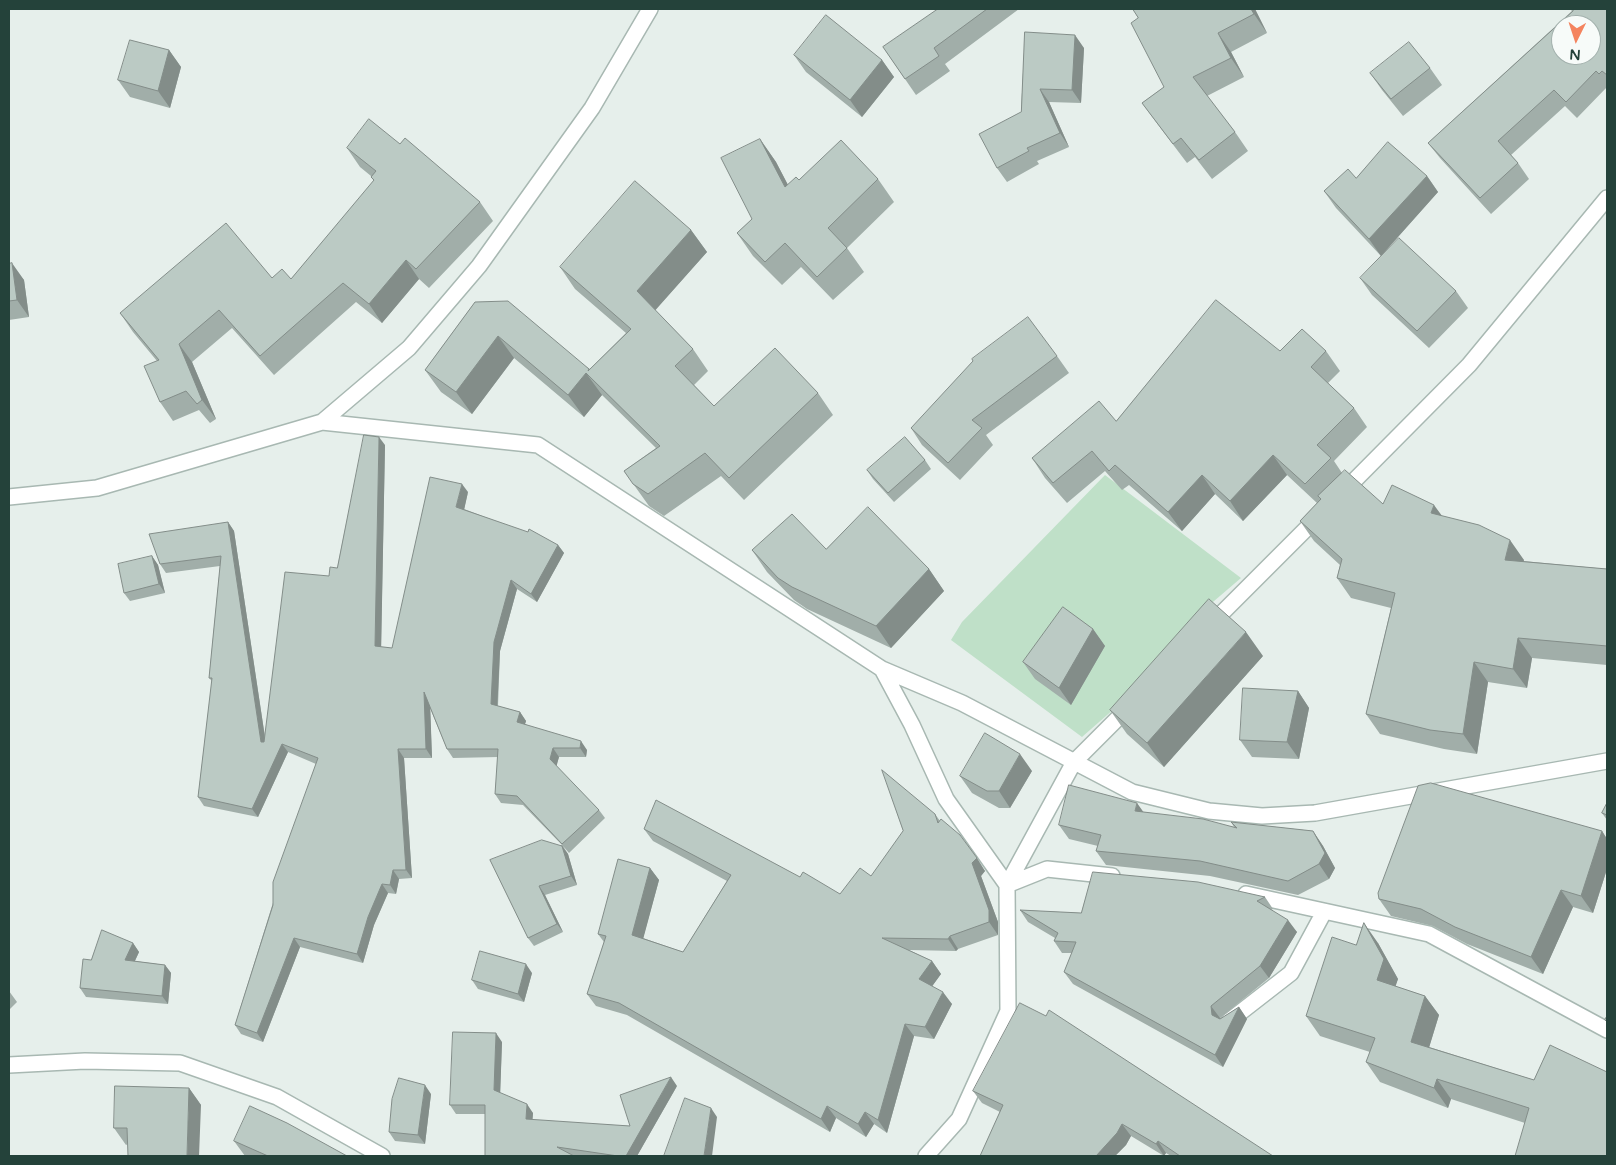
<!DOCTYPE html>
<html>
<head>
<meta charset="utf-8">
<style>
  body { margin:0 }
  #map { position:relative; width:1616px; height:1165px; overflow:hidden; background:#e6efeb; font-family:"Varela Round",sans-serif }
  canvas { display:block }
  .frame { position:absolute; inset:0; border:10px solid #24423a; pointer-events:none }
  .north { position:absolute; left:1551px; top:15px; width:50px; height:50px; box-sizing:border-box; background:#f7fbf9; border:1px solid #a3b1ad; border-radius:50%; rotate:184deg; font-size:14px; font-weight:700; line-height:20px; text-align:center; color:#24423a }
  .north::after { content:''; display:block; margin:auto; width:18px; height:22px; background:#f4845f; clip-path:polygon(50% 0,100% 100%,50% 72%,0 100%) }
</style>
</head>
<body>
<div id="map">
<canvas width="1616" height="1165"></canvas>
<div class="frame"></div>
<div class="north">N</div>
</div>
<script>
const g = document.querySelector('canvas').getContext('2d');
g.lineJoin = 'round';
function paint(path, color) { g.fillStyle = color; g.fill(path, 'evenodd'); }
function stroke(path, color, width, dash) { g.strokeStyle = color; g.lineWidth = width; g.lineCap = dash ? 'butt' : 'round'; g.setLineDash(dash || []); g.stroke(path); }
const green = new Path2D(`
  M1105 475 1241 578 1193 619 1139 687 1082 737 951 640 962 622Z`);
const street = new Path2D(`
  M322 422 409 348 479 266 592 108 650 9
  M1342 493 1469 365 1607 198
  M9 497 97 488 322 422 538 445 882 669 962 703 1132 792 1209 811 1262 816 1315 813 1607 761
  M1209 626 1320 515
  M882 669 912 725 946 799 1007 885
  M1007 885 1047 869 1112 876
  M1246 894 1429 934 1607 1030
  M1228 1022 1291 973 1324 912
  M9 1065 85 1061 180 1063 277 1097 382 1156
  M926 1156 959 1119 1008 1011 1007 885 1074 762 1130 706`);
const wall = new Path2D(`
  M938 9H1019L945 64 950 71 916 95 883 47Z
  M1133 9H1255L1267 33 1231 52 1244 77 1207 96 1235 132 1248 151 1212 179 1195 157 1187 163 1156 122 1142 103 1164 87 1138 18Z
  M1570 9H1607V87L1577 118 1565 106 1511 155 1518 163 1529 179 1491 214 1440 158 1428 143 1572 11Z
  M1025 32 1084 48 1081 103 1049 102 1069 147 1037 161 1039 164 1007 182 997 168 1021 112Z
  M169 50 181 67 170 108 130 97 118 80Z
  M794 55 882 60 894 77 862 117 806 72Z
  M1430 68 1442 85 1403 116 1382 90 1370 73Z
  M760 139 776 162 788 185 799 180 878 179 894 202 847 248 864 272 833 300 801 267 782 285 753 256 737 233 752 219Z
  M400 144 480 202 493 221 429 288 419 279 382 323 356 302 274 375 232 328 192 362 216 419 210 423 199 410 173 421 160 402 157 361 133 332 120 313 272 278 291 279 374 181 371 177V176L360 167 347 148Z
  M1427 176 1438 192 1381 256 1336 208 1324 191 1356 178Z
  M691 230 707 252 655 310 693 349 708 371 694 385 714 406 818 393 833 415 744 500 721 476 664 516 649 506 624 471 656 448 602 395 584 417 514 358 472 414 441 392 425 370 475 302 590 369 626 333 575 289 560 267Z
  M9 264 24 280 29 317 9 320Z
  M1360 278 1456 291 1468 308 1429 348 1372 295Z
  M1280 351H1326L1340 371 1328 383 1354 408 1367 427 1334 461 1342 473 1383 504 1442 516 1524 560 1523 561 1607 569V665L1532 658 1527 688 1488 682 1477 754 1444 749 1380 734 1366 714 1391 608 1351 598 1337 578 1340 565 1314 541 1300 521 1317 503 1287 475 1243 521 1215 494 1182 531 1129 485 1122 490 1105 471 1067 503 1045 478 1032 458Z
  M1057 356 1069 373 986 435 993 445 960 480 922 445 911 428Z
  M385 445 381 647 392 648 468 492 464 509 558 545 564 553 537 602 517 589 500 651 498 706 520 712 526 721 525 724 587 750 586 757H559L556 766 599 810 605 818 569 853 563 846 568 854 577 885 545 895 563 932 534 946 528 938 490 860 562 845 523 805 501 803 495 794 498 757 453 758 447 749 430 708 432 758H404L412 878 399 879 396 894 388 893 374 925 363 963 300 947 263 1042 241 1034 235 1025 316 764 288 752 258 817 204 806 198 797 212 681 209 678 220 566 166 573 160 564 228 522 234 531 265 737 329 576 337 568Z
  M925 460 931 469 894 502 873 479 867 470Z
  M826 549 929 569 944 591 891 648 807 609 794 600 767 572 752 550Z
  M152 556 158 565 165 593 130 601 124 593Z
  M1093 629 1105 646 1071 705 1035 679 1023 662Z
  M1263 656 1164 767 1127 734 1110 710Z
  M1298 691 1309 708 1299 759 1252 757 1240 740Z
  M1032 771 1010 808H999L972 793 960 776Z
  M1607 803V820L1602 813Z
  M1144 812 1234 827 1231 822 1313 831 1323 846 1335 868 1329 879 1298 895 1210 876 1106 865 1096 851 1098 846 1069 839 1059 825Z
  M935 814 940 821 985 871 981 876 998 922V935L958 949 956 951 909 950 932 961 941 974 932 986 952 1004 934 1039 914 1036 887 1133 874 1124 866 1137 836 1118 830 1132 627 1015 596 1006 587 994 604 942 598 934 650 868 659 880 643 938 683 952 727 881 653 841 644 829 800 877 840 894 871 876Z
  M1602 831 1607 839V869L1593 913 1573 907 1543 974 1467 944 1433 926 1391 916 1379 899Z
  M1265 897 1273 909 1271 910 1297 932 1269 978 1220 1018V1019L1239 1007 1247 1019 1223 1067 1073 984 1064 972 1072 953H1062L1054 941 1055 938 1028 922 1020 910 1081 913Z
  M133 943 139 952 135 961 165 965 171 973 168 1004 86 997 80 988 91 960Z
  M1378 943 1398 979 1395 986 1425 996 1439 1015 1429 1047 1534 1080 1550 1045 1525 1123 1451 1099 1448 1108 1380 1082 1366 1062 1370 1052 1320 1036 1306 1016 1356 945Z
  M532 973 524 1002 478 989 472 980Z
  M9 991 17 1002 9 1010Z
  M502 1042 500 1093 533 1113 532 1120 630 1126 677 1086 637 1156H485V1114H456L450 1105Z
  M189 1088 201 1105 126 1145 114 1128Z
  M973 1091 1273 1156H1171L1166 1153 1164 1156 1131 1136 1126 1145 1115 1156H980L1000 1112 982 1103Z
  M431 1094 425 1144 395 1141 389 1132Z
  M234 1141 347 1156H245Z`);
const shadedWall = new Path2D(`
  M1251 9H1255L1267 33 1254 14Z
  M1218 33 1231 52 1244 77 1231 58Z
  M1075 35 1084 48 1081 103 1072 90Z
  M169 50 181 67 170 108 158 91Z
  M882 60 894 77 862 117 850 100Z
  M1040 89 1049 102 1069 147 1060 133Z
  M760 139 776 162 801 210 785 187Z
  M1427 176 1438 192 1381 256 1369 239Z
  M691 230 707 252 652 314 637 291Z
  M406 260 419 279 382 323 369 304Z
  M12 263 24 280 29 317 17 300Z
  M498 336 514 358 472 414 456 392Z
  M179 344 192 362 216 419 202 400Z
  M586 373 602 395 584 417 568 395Z
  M379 437 385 445 381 655 375 646Z
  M1273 455 1287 475 1243 521 1230 501Z
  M1202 475 1215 494 1182 531 1168 512Z
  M462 484 468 492 463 515 456 507Z
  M1434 505 1448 524 1431 513Z
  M228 522 234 531 267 751 261 742Z
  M1510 540 1524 560 1519 579 1505 560Z
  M558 545 564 553 537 602 531 594Z
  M152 556 158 565 165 593 159 584Z
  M929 569 944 591 891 648 876 626Z
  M511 580 517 589 500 651 497 712 491 704 494 642Z
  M1093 629 1105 646 1071 705 1059 688Z
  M1246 632 1263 656 1164 767 1147 743Z
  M1518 638 1532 658 1527 688 1513 669Z
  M1474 662 1488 682 1477 754 1463 734Z
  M1298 691 1309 708 1299 759 1287 742Z
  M424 692 430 700 432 758 426 749Z
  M520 712 526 721 523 730 517 722Z
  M581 741 587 750 586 757 580 748Z
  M282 744 288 752 258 817 252 809Z
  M553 748 559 757 556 768 550 759Z
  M398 749 404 758 412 878 406 870Z
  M1020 754 1032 771 1010 808 999 791Z
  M1137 803 1147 817 1135 811Z
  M1313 831 1323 846 1335 868 1329 879 1319 864Z
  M1602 831 1607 839V869L1593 913 1581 896Z
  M562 846 568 854 577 885 571 876Z
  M977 858 985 871 981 876 998 922V935L989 922 972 863Z
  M650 868 659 880 641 947 632 935Z
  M393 870 399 879 396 894 390 885Z
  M382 884 388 893 374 925 363 963 357 954 368 917Z
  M539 886 545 895 563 932 557 924Z
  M1561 890 1573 907 1543 974 1531 957Z
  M1288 920 1297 932 1269 978 1260 966Z
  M1364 923 1378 943 1398 979 1391 1000 1377 980Z
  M950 936 958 949 956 951 948 939Z
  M294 938 300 947 263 1042 257 1033Z
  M133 943 139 952 131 969 125 960Z
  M932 961 941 974 928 992 919 979Z
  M526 964 532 973 524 1002 518 994Z
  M165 965 171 973 168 1004 162 996Z
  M943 992 952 1004 934 1039 925 1027Z
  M1425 996 1439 1015 1425 1061 1411 1042Z
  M1211 1006 1220 1018V1027L1212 1015Z
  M1239 1007 1247 1019 1223 1067 1215 1055Z
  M905 1024 914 1036 887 1133 878 1120Z
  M496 1033 502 1042 500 1099 494 1090Z
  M671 1077 677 1086 637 1156H626Z
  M1437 1079 1451 1099 1448 1108 1434 1088Z
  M425 1085 431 1094 425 1144 418 1135Z
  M189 1088 201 1105 199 1156H187Z
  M527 1104 533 1113 532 1128 526 1119Z
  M827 1106 836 1118 830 1132 821 1119Z
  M711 1108 717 1117 712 1156H704Z
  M865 1112 874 1124 866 1137 858 1124Z
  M1122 1124 1131 1136 1126 1145 1115 1156H1096Z
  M1158 1141 1166 1153 1164 1156 1156 1144Z`);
const building = new Path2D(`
  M938 9H987L934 48 939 56 905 79 883 47Z
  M1133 9H1251L1254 14 1218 33 1231 58 1193 77 1235 132 1199 160 1181 138 1173 144 1142 103 1164 87 1131 23 1138 18Z
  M1572 9H1607V75L1602 71 1599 74 1596 71 1566 102 1554 90 1498 141 1518 163 1480 198 1428 143 1573 11ZM1561 25H1591V55H1561Z
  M826 15 882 60 850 100 794 55Z
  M1025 32 1075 35 1072 90 1040 89 1060 133 1027 148 1029 151 997 168 979 134 1021 112Z
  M130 40 169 50 158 91 118 80Z
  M1409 42 1430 68 1391 99 1370 73Z
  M369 119 400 144 405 138 480 202 416 269 406 260 369 304 343 283 260 356 219 310 179 344 202 400 197 404 186 391 160 402 144 366 159 360 120 313 226 223 272 278 282 269 291 279 374 180 371 177 376 171 347 148Z
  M760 139 785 187 796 177 799 180 841 140 878 179 828 228 847 248 817 277 785 243 765 262 737 233 752 219 721 158Z
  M1388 142 1427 176 1369 239 1324 191 1348 169 1356 178Z
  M635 181 691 230 637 291 693 349 675 366 714 406 775 348 818 393 729 478 705 453 648 494 633 484 624 471 660 446 586 373 568 395 498 336 456 392 425 370 475 302 508 301 589 369 588 371 631 329 560 267Z
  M1399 238 1456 291 1417 331 1360 278Z
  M12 263 17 300 9 301V264Z
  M1216 300 1280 351 1302 329 1326 351 1311 367 1354 408 1317 445 1331 458 1305 484 1273 455 1230 501 1202 475 1168 512 1115 465 1109 471 1092 451 1053 483 1032 458 1099 401 1116 421Z
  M1028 317 1057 356 972 420 982 428 948 463 911 428 973 361 972 359Z
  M364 435 379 437 375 646 392 648 430 477 462 484 456 507 528 532 529 529 558 545 531 594 511 580 494 642 491 704 520 712 517 722 581 741 580 748H553L550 759 599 810 562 844 517 796 495 794 498 749H447L424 692 426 749H398L406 870H393L390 885 382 884 368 917 357 954 294 938 257 1033 235 1025 273 905V882L318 758 282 744 252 809 198 797 212 678H209L221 556 160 564 149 534 228 522 261 742H264L285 572 329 576 330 567 337 568Z
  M905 437 925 460 888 493 867 470Z
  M1345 470 1383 504 1392 485 1434 505 1431 513 1479 525 1510 540 1505 560 1607 569V646L1518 638 1513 669 1474 662 1463 734 1430 730 1366 714 1395 593 1337 578 1342 559 1300 521 1321 499 1318 496Z
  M868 507 929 569 876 626 792 587 778 578 752 550 792 514 826 549Z
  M152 556 159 584 124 593 118 564Z
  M1209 599 1246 632 1147 743 1110 710Z
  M1063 607 1093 629 1059 688 1023 662Z
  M1243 688 1298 691 1287 742 1240 740Z
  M985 733 1020 754 999 791H987L960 776Z
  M882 770 935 814 938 823 941 819 960 835 977 858 972 863 989 910V922L950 936 948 939 882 938 932 961 919 979 943 992 925 1027 905 1024 878 1120 865 1112 858 1124 827 1106 821 1119 619 1003 587 994 606 936 598 934 618 859 650 868 632 935 683 952 731 875 644 829 656 800 800 877 803 872 840 894 860 868 871 876 903 831Z
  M1431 783 1602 831 1581 896 1561 890 1531 957 1455 927 1421 909 1379 899 1378 893 1418 786Z
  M1069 785 1137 803 1135 811 1203 819 1237 828 1231 822 1313 831 1325 853 1319 864 1288 881 1200 861 1096 851 1101 835 1059 825Z
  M1607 803V815L1602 813Z
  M542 840 562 846 571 876 539 886 557 924 528 938 490 860Z
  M1093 872 1198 882 1265 897 1257 901 1288 920 1260 966 1211 1006 1212 1015 1220 1019 1239 1007 1215 1055 1064 972 1076 942 1054 941 1058 933 1020 910 1081 913Z
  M1364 923 1384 959 1377 980 1425 996 1411 1042 1534 1080 1550 1045 1607 1072V1156H1515L1529 1108 1437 1079 1434 1088 1366 1062 1375 1038 1306 1016 1332 937 1356 945Z
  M102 930 133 943 125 960 165 965 162 996 80 988 83 959 91 960Z
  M480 951 526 964 518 994 472 980Z
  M1020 1003 1046 1016 1049 1010 1273 1156H1180L1158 1141 1156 1144 1122 1124 1117 1133 1096 1156H980L1003 1105 973 1091Z
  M1607 1016V1022L1605 1020Z
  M453 1032 496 1033 494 1090 527 1104 526 1119 630 1126 620 1095 671 1077 626 1156H618L557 1147 574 1156H485V1105H450Z
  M399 1078 425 1085 418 1135 389 1132 392 1099Z
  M115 1086 189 1088 187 1156H128L127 1128H114Z
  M685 1098 711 1108 704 1156H664Z
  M250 1106 287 1123 347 1156H268L234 1141Z`);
paint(green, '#bfe0c8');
stroke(street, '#a8b8b2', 18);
stroke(street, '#fff', 15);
paint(wall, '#a1aea9');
paint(shadedWall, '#838d89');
paint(building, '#bbcac4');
stroke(building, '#838d89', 1);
</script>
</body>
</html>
